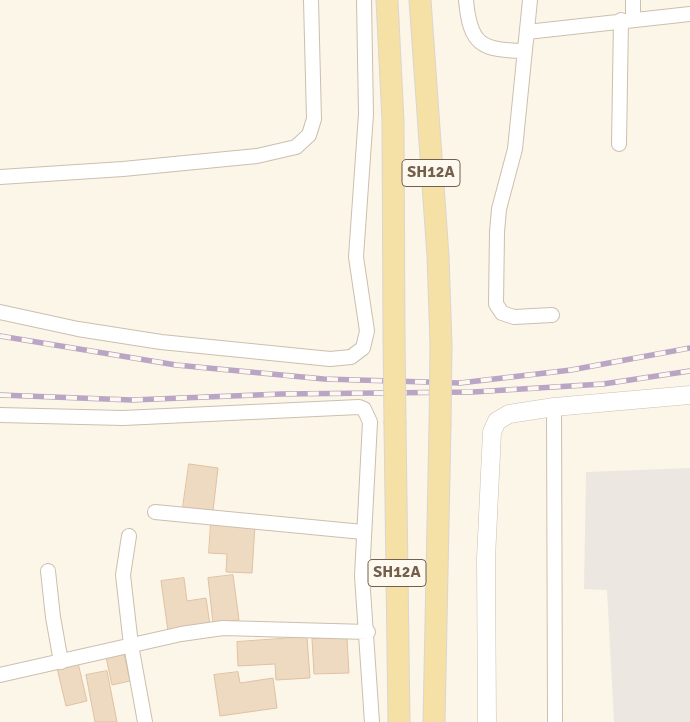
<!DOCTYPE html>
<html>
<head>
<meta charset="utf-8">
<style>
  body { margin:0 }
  canvas { display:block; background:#fbf6e8 }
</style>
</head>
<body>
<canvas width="690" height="722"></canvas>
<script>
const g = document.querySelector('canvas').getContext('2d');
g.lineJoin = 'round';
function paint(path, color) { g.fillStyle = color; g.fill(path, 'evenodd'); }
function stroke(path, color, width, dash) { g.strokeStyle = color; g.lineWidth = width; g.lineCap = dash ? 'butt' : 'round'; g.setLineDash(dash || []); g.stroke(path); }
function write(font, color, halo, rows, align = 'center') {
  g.font = font + ' Signika,sans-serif'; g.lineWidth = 4.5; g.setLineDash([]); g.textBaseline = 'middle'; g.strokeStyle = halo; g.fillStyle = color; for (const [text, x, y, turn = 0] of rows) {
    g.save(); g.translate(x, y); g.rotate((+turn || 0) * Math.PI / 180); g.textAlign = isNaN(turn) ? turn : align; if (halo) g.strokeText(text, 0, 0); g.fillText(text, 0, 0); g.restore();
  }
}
const industrial = new Path2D(`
  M690 468V722H614L607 590 584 589 586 472Z`);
const building = new Path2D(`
  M189 464 218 468 213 511 183 507Z
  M211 523 255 525 252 573 226 572 227 554 209 553Z
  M233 575 239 620 213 623 208 578Z
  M184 578 187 601 206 598 210 625 168 631 161 581Z
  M307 637 310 678 276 680 275 664 238 666 237 642Z
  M347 638 349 673 314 674 312 639Z
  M124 654 130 681 112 685 106 657Z
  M78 663 87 701 66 706 57 668Z
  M107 671 117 722H95L86 675Z
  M238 672 240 683 273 678 277 708 220 716 214 675Z`);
const minor = new Path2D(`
  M466 0C470 45 481 50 524 51
  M530 0 515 149 499 209 497 232 496 304 502 313 514 317 552 315
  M633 0V19
  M527 32 690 14
  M619 144 621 20
  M0 177 123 169 257 156 296 147 309 135 314 119 311 0
  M0 312 78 329 161 342 330 359 351 357 363 348 367 331 356 257 366 114 364 0
  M554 407 555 722
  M0 415 123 418 359 407 364 409 370 422 362 576 372 722
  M155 512 363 532
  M129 536 123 575 131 645 145 722
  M48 571 53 617 61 662
  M0 675 181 634 223 628 368 632`);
const tertiary = new Path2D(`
  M487 722 486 558 492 432 497 421 509 414 554 407 690 395`);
const primary = new Path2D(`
  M387 0 393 121 394 339
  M420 0 438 256 441 345
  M395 424 399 722
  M434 722 440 426`);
const rail = new Path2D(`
  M0 336 176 365 324 379 460 383 571 370 690 348
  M0 395 132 400 281 394 473 392 603 384 690 371`);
const primaryBridge = new Path2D(`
  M394 339 395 424
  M440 426 441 345`);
const shields = [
  [431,173,58],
  [397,573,58]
];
const shieldNames = [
  ["SH12A",431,173],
  ["SH12A",397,573]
];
paint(industrial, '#ece7e1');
paint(building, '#eed9c1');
stroke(building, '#e0c1a3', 1);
stroke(minor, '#ccbfae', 16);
stroke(tertiary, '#ccbfae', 19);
stroke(primary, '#dbd5d1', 23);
stroke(minor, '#fff', 14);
stroke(tertiary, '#fff', 18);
stroke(primary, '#f5e0a5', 21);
stroke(rail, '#baa6c4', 5.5);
stroke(rail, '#fef9ee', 4, [11]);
stroke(primaryBridge, '#dbd5d1', 23, []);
stroke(primaryBridge, '#f5e0a5', 21);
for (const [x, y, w] of shields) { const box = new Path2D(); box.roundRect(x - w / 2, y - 13.5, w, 27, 4); g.fillStyle = '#fef9ee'; g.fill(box); stroke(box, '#735f4d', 1); }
write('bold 16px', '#735f4d', null, shieldNames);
</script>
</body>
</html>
